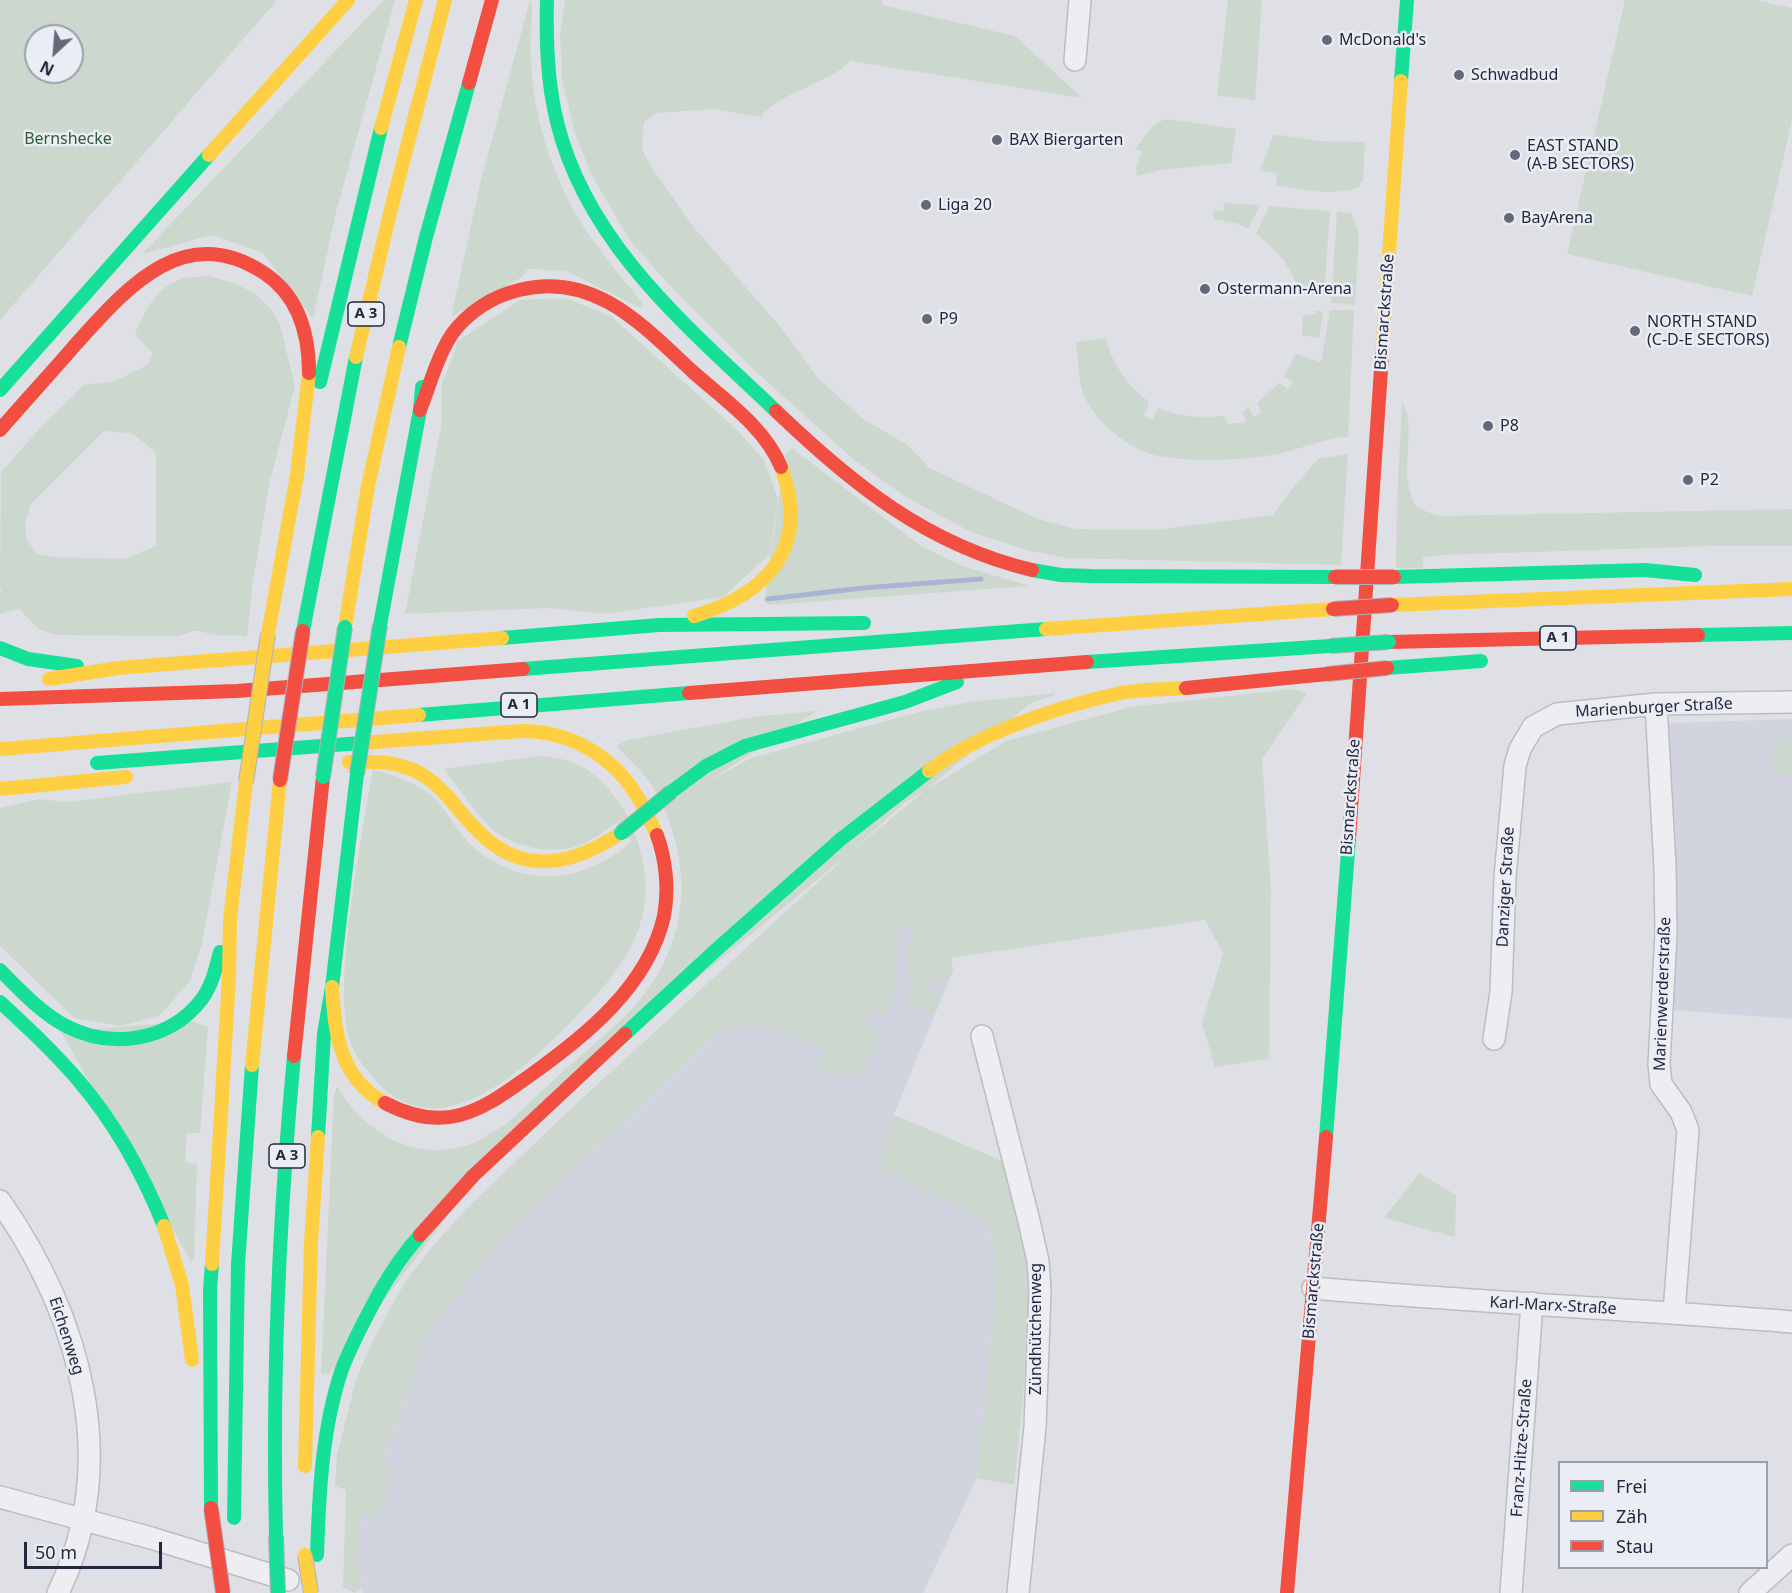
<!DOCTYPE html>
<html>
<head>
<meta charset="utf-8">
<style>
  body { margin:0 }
  #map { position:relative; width:1792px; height:1593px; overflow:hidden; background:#dfe0e5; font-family:"Noto Sans",sans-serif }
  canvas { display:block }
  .legend { position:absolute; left:1558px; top:1461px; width:210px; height:108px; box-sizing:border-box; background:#ebedf5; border:2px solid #9b9eac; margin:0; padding:8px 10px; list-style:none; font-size:18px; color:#24283f }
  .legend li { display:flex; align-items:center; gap:12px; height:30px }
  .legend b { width:30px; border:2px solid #9b9eac }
  .north { position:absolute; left:24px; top:24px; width:60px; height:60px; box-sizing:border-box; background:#ebedf5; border:2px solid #9b9eac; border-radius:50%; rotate:206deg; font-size:16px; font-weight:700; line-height:24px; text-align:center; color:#24283f }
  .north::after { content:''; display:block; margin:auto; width:21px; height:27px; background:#656879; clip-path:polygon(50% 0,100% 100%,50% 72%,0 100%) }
  .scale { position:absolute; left:24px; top:1542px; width:138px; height:27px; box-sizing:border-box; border:3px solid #24283f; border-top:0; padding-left:8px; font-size:18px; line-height:21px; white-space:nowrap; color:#24283f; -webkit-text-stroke:4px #ebedf5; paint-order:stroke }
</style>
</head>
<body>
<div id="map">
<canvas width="1792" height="1593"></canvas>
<ul class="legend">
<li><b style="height:8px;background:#16e098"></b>Frei</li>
<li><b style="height:8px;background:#ffcf43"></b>Zäh</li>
<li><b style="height:8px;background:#f24e42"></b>Stau</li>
</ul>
<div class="north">N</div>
<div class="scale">50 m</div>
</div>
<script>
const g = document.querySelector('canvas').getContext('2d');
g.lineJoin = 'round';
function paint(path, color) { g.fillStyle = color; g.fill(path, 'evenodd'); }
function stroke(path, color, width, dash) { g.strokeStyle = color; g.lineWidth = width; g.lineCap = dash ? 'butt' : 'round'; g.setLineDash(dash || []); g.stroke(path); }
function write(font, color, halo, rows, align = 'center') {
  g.font = font + ' "Noto Sans",sans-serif'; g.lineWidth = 5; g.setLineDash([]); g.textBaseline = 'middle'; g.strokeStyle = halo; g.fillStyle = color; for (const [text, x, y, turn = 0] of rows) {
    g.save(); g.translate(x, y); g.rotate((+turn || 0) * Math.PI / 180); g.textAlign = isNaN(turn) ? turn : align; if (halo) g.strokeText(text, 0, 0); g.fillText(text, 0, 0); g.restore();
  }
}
const built = new Path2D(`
  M1792 719V1019L1672 1010 1676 838 1668 723Z
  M896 915 951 958 953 970 894 1115 880 1168 989 1222 998 1274 977 1478 923 1593H363L358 1562 361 1511 377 1517 394 1471 382 1464 425 1336 491 1252 566 1176 688 1062 796 956Z`);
const green = new Path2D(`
  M0 0H277L0 320ZM36 36H72V72H36Z
  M384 0H395L335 216 313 319 263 253 212 235 142 254Z
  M530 0 532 6C532 22 530 39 531 56 532 116 553 179 585 229 603 256 624 280 644 305L640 308 567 271 528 269 522 277 451 317 481 180Z
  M565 0H882V5L1015 36 1082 98 851 61C824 86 784 90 760 117L712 109 657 113 644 122 642 149 650 165 692 225 782 329 817 377 863 419 908 445 929 468 1038 519 1076 529 1154 530 1273 515 1293 488 1318 459 1348 454 1341 565 1067 558 1027 550 973 533 907 498 853 459 752 368 674 290 631 242 591 174 574 130 562 79 560 35Z
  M1228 0H1262L1255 100 1217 96Z
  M1625 0H1755L1792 8V120L1752 296 1567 254Z
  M1167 119 1236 129 1231 163 1161 170 1137 176 1136 168 1142 151 1135 150C1144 137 1151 123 1167 119Z
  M1274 134 1318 141 1365 142 1363 182 1360 183 1359 187C1334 197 1303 189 1276 185L1277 173 1260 171Z
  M1225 203 1260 205 1248 229 1239 224 1213 219 1214 210 1223 211Z
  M1269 206 1330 211 1324 295 1300 294C1292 268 1278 250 1256 234Z
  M1337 212 1351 213 1359 233 1355 305 1331 303Z
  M209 276 234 283 256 294 270 308 280 324 295 386 270 481 253 581 247 636C237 635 227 636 217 635 197 632 202 627 179 636L57 635 40 630 19 609 0 614V593L2 592 0 589 1 472 41 427 84 385 113 382 147 365 153 354 135 334C145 310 157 285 185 278 192 277 201 277 209 276ZM104 431 133 434 156 453V546L125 559 52 557 38 554 27 541 25 524 31 504Z
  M565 298 611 316 737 430 764 460 778 499 770 554 723 597 605 614 551 608 405 614 441 427 442 384 458 341 520 300Z
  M1315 310 1323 312 1319 338 1302 335 1303 316 1315 314Z
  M1330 310H1354L1348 437C1324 438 1301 449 1277 454 1245 461 1190 462 1158 456 1130 451 1092 419 1083 393 1078 377 1078 358 1076 342L1105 338C1114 366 1126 384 1149 402L1144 416 1152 420 1158 408C1180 417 1201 418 1224 416L1227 424C1235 422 1240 424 1246 421L1243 412 1248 407 1254 417 1261 413 1257 403 1279 383 1288 389 1293 383 1284 376 1296 354 1321 362Z
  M1402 403C1414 415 1406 459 1407 477 1408 486 1412 496 1414 504L1427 512 1440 516 1792 509V546H1713L1444 555 1423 557V568H1396L1397 502Z
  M792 448 921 546 960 565 1029 586 769 605 764 601 785 455Z
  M1292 689 1307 693 1262 759 1271 890 1269 1059 1215 1067 1202 1023 1223 953 1205 920 951 958 953 970 947 984 931 978 926 990 942 997 934 1015 908 1004 911 988 906 956 908 947 916 931 905 923C888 948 896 960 895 987 894 996 889 1006 885 1014L869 1009 864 1024 879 1030C872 1049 866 1085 838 1075 831 1072 823 1069 817 1064L823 1048C793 1035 756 1014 724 1033L722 1029 566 1176 491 1252 425 1336 382 1463 394 1471 377 1518 361 1512 358 1562 362 1588 355 1593 343 1587 346 1490 335 1486 337 1455 356 1380 371 1344 396 1298 409 1276 439 1239 466 1209 563 1116 904 803 1006 741 1131 707Z
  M1055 693V695L1031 703 508 1135 329 1374 321 1373 334 1094 337 1086C365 1133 412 1162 468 1145 480 1141 493 1132 504 1125 512 1120 520 1111 528 1104 543 1090 559 1075 575 1061 594 1043 622 1022 638 1002 676 956 690 903 676 845 671 821 662 799 647 779 638 767 626 757 616 746L628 740 759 716 817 711 707 782 751 758 922 711 970 702Z
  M1773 741H1792V775H1773Z
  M538 756C579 758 599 773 622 807 632 822 638 840 642 858 659 932 612 981 564 1029 514 1079 431 1152 370 1074 359 1061 350 1047 347 1030 342 1000 344 969 347 939 353 882 363 826 373 769 393 775 412 781 428 793 445 806 454 828 469 843 499 873 544 884 584 870 602 864 617 853 632 842L616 822C604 832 592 841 577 846 552 855 519 848 497 833 481 822 458 786 444 769Z
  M232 782 202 943 190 981 159 1016 120 1026 74 1018 0 946V808L39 799 67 802Z
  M191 1021 208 1027 200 1133H187L185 1162 197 1164 194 1260H190L61 1032Z
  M894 1115 1005 1162 1028 1271V1327L1022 1410 1014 1485 977 1478 998 1274 989 1222 880 1168Z
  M1419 1173 1456 1195 1455 1237 1384 1218Z`);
const stream = new Path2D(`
  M768 599 863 588 981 579`);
const street = new Path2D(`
  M1075 60 1080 0
  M1656 704 1665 867 1666 933 1659 1064 1661 1084 1681 1112 1688 1130 1674 1312
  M982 1036 1029 1221 1038 1261 1040 1291 1035 1427 1018 1593
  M1494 1039 1501 992 1505 877 1515 766 1520 749 1533 727 1557 714 1656 704 1792 702
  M0 1201C80 1316 122 1461 58 1593
  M1313 1288C1473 1302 1632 1309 1792 1322
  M0 1497 151 1538 288 1580
  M1511 1593 1532 1303
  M1750 1593 1792 1555`);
const fast = new Path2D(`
  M547 0C546 41 547 82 557 122 587 245 689 328 776 411
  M1401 81 1407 0
  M399 347 426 237 469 83
  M320 382 381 128
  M0 390 209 155
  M1032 570 1061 575 1091 576 1335 577
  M1394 577 1645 570 1695 575
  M380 625 420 410 422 387
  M303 631 356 357
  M1698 635 1792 633
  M502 638 659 625 864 623
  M0 648 28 659 77 666
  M1087 662 1330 646
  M1387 668 1481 661
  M523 669 1046 629
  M419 715 689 693
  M97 763 361 743
  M671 792 706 766 745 746 905 702 957 682
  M0 970C20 990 41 1013 66 1026 112 1050 170 1041 202 999 212 985 216 968 220 952
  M0 1002C27 1027 54 1052 78 1080 115 1123 143 1174 164 1226
  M625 1034 716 950 841 839 929 771
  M318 1137 324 1034 332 987 357 774
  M1326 1137 1349 839
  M211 1508 210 1290 212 1264
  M234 1518 238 1264 252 1065
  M276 1536C272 1374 279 1217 294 1056
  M317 1555C319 1493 322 1428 342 1369 352 1343 365 1319 378 1295 391 1272 403 1254 420 1235`);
const slow = new Path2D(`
  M381 128 416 0
  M209 155 348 0
  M1382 355 1401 81
  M356 357 391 209 445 0
  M1392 605 1792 589
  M694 616C768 594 811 547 781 467
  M345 627 368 486 399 347
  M1046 629 1333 609
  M268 634 297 475 309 373
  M49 679 118 668 502 638
  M361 743 522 731C568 731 610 754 635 793 644 806 650 821 657 835
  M0 749 419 715
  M349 762C373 761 399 761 421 774 444 787 457 810 476 829 521 877 571 866 621 833
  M929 771C979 733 1055 708 1116 694 1139 689 1163 690 1186 688
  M0 789 126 777
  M332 987C335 1033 339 1078 385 1103
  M252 1065 280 780
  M164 1226 182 1285 192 1360
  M212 1264 229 978 230 919 246 782
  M305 1466 311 1242 318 1137`);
const jam = new Path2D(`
  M469 83 492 0
  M420 410C430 385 437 357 452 334 468 312 493 296 519 290 594 271 642 325 692 371 723 399 765 427 781 467
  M776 411C852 484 927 545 1032 570
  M0 430C25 401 51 373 76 344 126 289 183 220 264 273 299 296 309 334 309 373
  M1389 642 1698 635
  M1186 688 1327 674
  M689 693 1087 662
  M0 699 237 691 523 669
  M1349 839 1382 355
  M294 1056 323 777
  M385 1103C408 1115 434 1122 460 1115 486 1108 506 1092 528 1077 584 1037 648 987 664 916 669 890 666 860 657 835
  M420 1235 473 1176 625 1034
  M1287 1593 1326 1137`);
const fastBridge = new Path2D(`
  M1330 646 1389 642
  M357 774 380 625
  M323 777 345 627
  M621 833 671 792
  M276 1536 278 1593`);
const slowBridge = new Path2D(`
  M246 782 268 634
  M305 1555 311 1593`);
const jamBridge = new Path2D(`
  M1335 577H1394
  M1333 609 1392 605
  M1327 674 1387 668
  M280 780 303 631
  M211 1508 223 1593`);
const markers = [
  [1327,40,6,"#656879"],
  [1459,75,6,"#656879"],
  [997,140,6,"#656879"],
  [1515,155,6,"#656879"],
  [926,205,6,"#656879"],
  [1509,218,6,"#656879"],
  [1205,289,6,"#656879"],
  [927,319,6,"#656879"],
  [1635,331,6,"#656879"],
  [1488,426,6,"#656879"],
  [1688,480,6,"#656879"]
];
const shields = [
  [366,314,36],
  [1558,638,36],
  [519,705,36],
  [287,1156,36]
];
const shieldNames = [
  ["A 3",366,314],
  ["A 1",1558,638],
  ["A 1",519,705],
  ["A 3",287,1156]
];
const poiNames = [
  ["McDonald's",1339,40],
  ["Schwadbud",1471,75],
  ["BAX Biergarten",1009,140],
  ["EAST STAND",1527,146],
  ["(A-B SECTORS)",1527,164],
  ["Liga 20",938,205],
  ["BayArena",1521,218],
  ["Ostermann-Arena",1217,289],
  ["P9",939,319],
  ["NORTH STAND",1647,322],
  ["(C-D-E SECTORS)",1647,340],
  ["P8",1500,426],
  ["P2",1700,480]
];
const parkNames = [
  ["Bernshecke",68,139]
];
const streetNames = [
  ["Bismarckstraße",1385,312,-86],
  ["Marienburger Straße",1654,708,-3],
  ["Bismarckstraße",1351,797,-86],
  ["Danziger Straße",1506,887,-87],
  ["Marienwerderstraße",1663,994,-88],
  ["Bismarckstraße",1314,1281,-85],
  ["Karl-Marx-Straße",1553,1306,3],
  ["Zündhütchenweg",1036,1329,-90],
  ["Eichenweg",66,1336,72],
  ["Franz-Hitze-Straße",1522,1448,-86]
];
paint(built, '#d1d4de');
paint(green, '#ccd8ce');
stroke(stream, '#a9b4d4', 5);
stroke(street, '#bcbdc3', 24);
stroke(street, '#eeeef2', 21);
stroke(fast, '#16e098', 14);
stroke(slow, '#ffcf43', 14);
stroke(jam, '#f24e42', 14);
stroke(fastBridge, '#b1b2ba', 16, []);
stroke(slowBridge, '#b1b2ba', 16, []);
stroke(jamBridge, '#b1b2ba', 16, []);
stroke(fastBridge, '#16e098', 14);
stroke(slowBridge, '#ffcf43', 14);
stroke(jamBridge, '#f24e42', 14);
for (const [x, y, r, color] of markers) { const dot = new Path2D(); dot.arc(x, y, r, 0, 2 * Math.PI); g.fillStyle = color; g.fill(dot); stroke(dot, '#ebedf5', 2); }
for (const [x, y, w] of shields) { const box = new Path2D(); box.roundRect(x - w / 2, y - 12, w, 24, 4.5); g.fillStyle = '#ebedf5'; g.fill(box); stroke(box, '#24283f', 1.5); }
write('bold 15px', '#24283f', null, shieldNames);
write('16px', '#24283f', '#ebedf5', poiNames, 'left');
write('16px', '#305c32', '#ebedf5', parkNames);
write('16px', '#24283f', '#ebedf5', streetNames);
</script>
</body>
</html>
